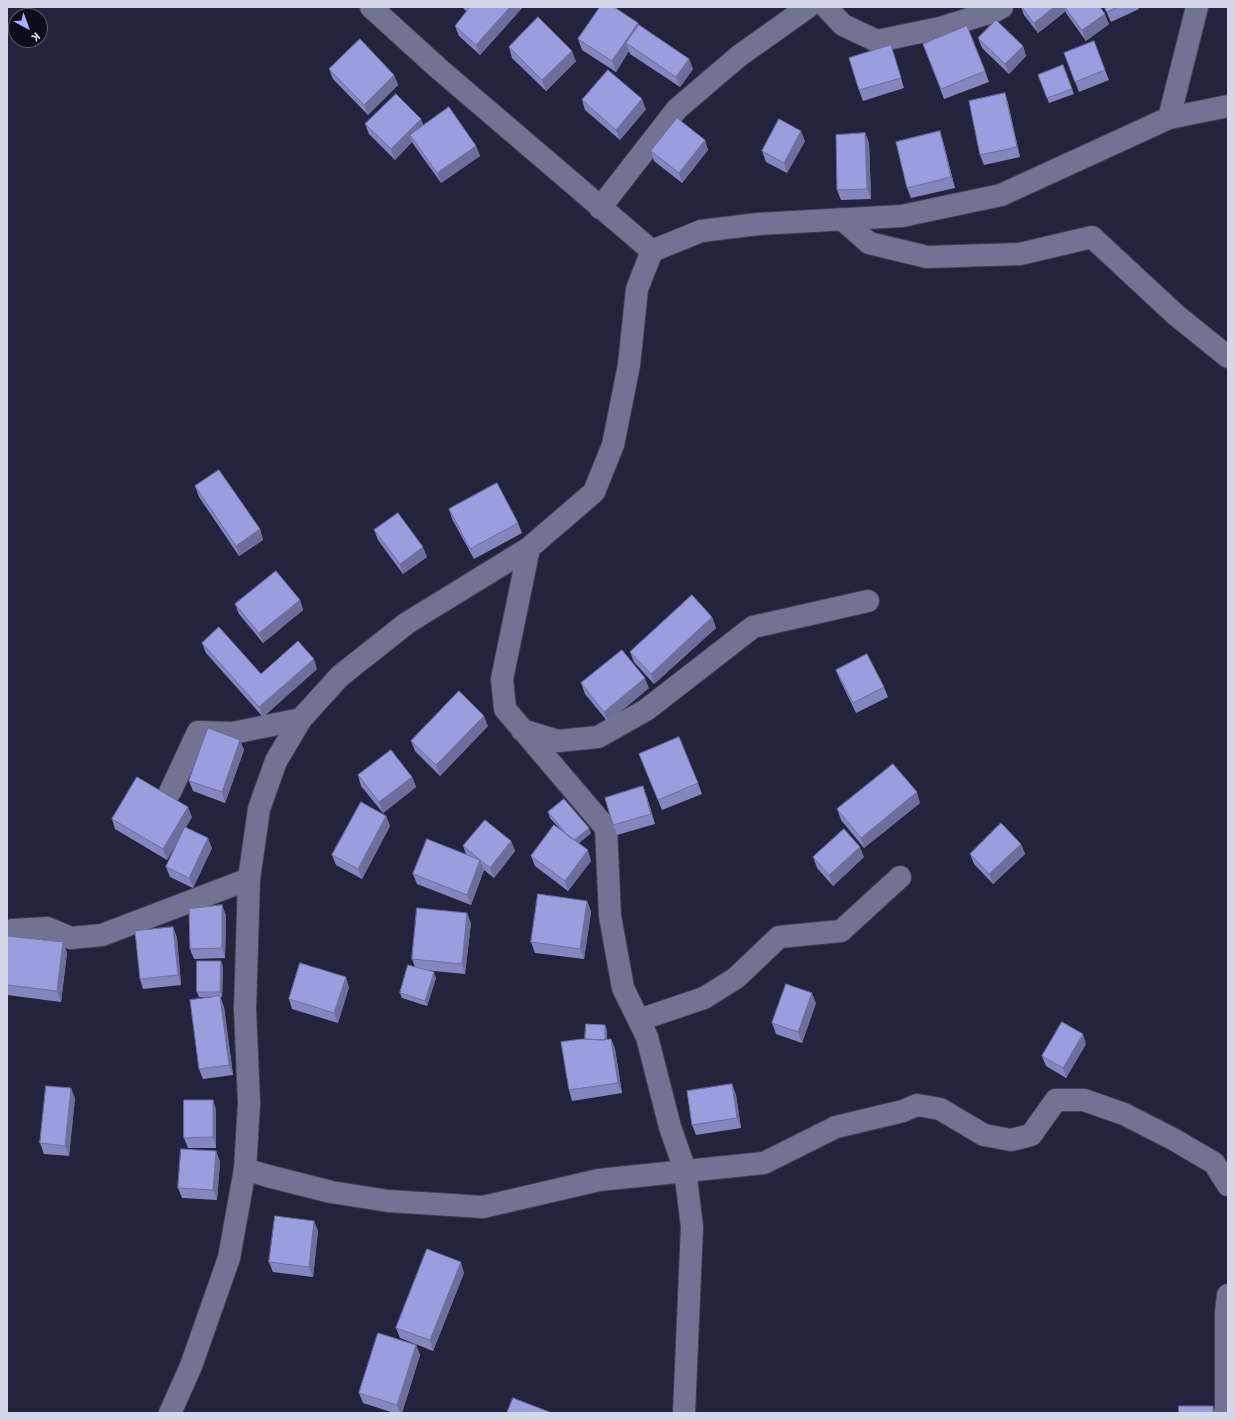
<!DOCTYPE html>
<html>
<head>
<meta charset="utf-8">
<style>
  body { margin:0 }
  #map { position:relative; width:1235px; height:1420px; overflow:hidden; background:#22233c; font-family:"Fira Sans",sans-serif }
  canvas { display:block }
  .frame { position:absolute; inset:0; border:8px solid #d5d7e8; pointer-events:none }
  .north { position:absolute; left:8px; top:8px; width:40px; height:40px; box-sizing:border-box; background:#0d0d19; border:1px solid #5d5e6c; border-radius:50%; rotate:139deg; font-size:11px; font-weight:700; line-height:16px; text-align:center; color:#d5d7e8 }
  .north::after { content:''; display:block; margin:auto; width:14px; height:18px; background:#acaffb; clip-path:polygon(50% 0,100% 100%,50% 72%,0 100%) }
</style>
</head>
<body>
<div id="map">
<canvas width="1235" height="1420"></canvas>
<div class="frame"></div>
<div class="north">K</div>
</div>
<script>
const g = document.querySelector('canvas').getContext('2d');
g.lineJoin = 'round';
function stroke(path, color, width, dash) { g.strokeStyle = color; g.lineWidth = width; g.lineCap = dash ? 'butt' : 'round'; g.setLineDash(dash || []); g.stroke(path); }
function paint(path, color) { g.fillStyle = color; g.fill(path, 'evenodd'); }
const minor = new Path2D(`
  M371 7 438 68 652 251
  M826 7 843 25 877 41 940 28 995 11 1002 7
  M1169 118 1197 7
  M600 208 677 109 739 56 808 7
  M842 219 869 243 927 257 1020 254 1092 237 1176 315 1228 357
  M529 548 502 679 505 709 606 828 610 916 623 988 647 1037 670 1127 685 1170 692 1227 684 1413
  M522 730 558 741 598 737 646 710 753 627 868 601
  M170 792 198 732 233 733 301 719
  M13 930 47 928 71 938 102 935 249 879
  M639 1020 704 998 736 978 779 937 841 931 900 877
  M245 1169 268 1176 331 1192 388 1201 483 1207 599 1180 764 1163 836 1127 903 1111 917 1105 940 1109 984 1135 1011 1140 1031 1135 1056 1100H1084L1124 1114 1173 1139 1214 1163 1228 1185
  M170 1413 191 1366 229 1258 245 1169 249 1103 245 1009 249 879 259 809 276 761 301 719 340 676 407 623 529 548 594 492 613 445 629 365 637 289 652 251 701 231 758 224 902 216 1001 195 1169 118 1228 106
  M1226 1413V1313L1228 1295`);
const wall = new Path2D(`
  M462 7H523L480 55 459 36 455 26 467 12Z
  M1021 7H1100L1109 24 1086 41 1066 13V11L1038 33 1024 15Z
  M1104 7H1138L1139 9 1111 22Z
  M638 23 639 25 689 59 693 69 680 87 630 54 629 51 616 72 582 50 578 39Z
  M978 38 1023 46 1026 56 1009 74 982 48Z
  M923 44 985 71 989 82 944 99Z
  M509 47 576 61 546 91 512 58Z
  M894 55 904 88 863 101 859 90Z
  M1068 64 1105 70 1109 80 1079 92Z
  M1063 65 1074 94 1049 103 1038 75Z
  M329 69 394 75 398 85 368 115 333 79Z
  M1005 93 1008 103 1020 157 984 165 980 155Z
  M582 100 646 109 620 140 585 110Z
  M421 119 423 125 476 146 480 156 441 183 414 145 412 142 395 160 369 134 365 124Z
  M865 133 869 143 871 199 841 200 837 190Z
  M705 140 708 150 682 183 654 161 651 151Z
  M805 141 787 173 766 162 762 151Z
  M943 141 955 188 911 198 907 188Z
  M195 486 260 529 263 540 239 556 199 497Z
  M449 509 518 523 522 533 474 559 452 519Z
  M374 530 427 557 403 574 378 540Z
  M300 600 303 610 263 643 239 614 235 604Z
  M712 617 716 628 654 684 634 662 630 652Z
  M202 643 261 674 317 669 263 717 206 653Z
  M836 670 884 687 888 697 856 713 840 680Z
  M581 683 649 688 608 722 585 694Z
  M488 726 440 776 415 751 411 741Z
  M240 740 244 750 225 803 193 791 189 781Z
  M639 754 698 783 702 794 662 810Z
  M358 775 412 777 416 787 383 813 361 786Z
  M647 797 655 824 617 835 613 825Z
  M920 803 864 848 841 820 837 809Z
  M548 812 591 833 578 844 591 861 568 891 535 866 531 856 562 831 550 818Z
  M386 816 390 826 362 879 336 865 332 855Z
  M192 817 186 827 212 848 193 888 170 877 166 867 179 838 167 860 115 829 112 819Z
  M511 841 515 851 494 878 484 870 471 905 417 884 413 874 466 854 463 846Z
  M1021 844 1025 854 993 884 974 864 970 854Z
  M813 857H864L833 886 817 868Z
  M587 901 591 912 584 959 535 953 531 942Z
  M222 905 226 916 225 958 194 959 190 949Z
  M471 923 465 974 424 970 436 978 427 1006 402 998 400 993 415 967 412 959Z
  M173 927 177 938 181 985 143 989 140 979Z
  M7 936 63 942 67 953 61 1002 7 995Z
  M223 966 222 997H220L224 1007 233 1075 203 1079 199 1069 214 997H199L197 992Z
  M349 987 338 1023 292 1009 289 999Z
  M816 1003 802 1043 776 1034 772 1023Z
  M607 1030V1040L611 1039 615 1049 622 1093 572 1101 569 1090 585 1039Z
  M1086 1044 1066 1078 1046 1066 1042 1056Z
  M732 1084 736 1095 741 1128 696 1135 692 1125Z
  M75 1098 69 1156 44 1154 40 1143Z
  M213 1100 216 1110V1148H188L184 1138Z
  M216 1151 220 1162 217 1200 182 1198 178 1188Z
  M314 1221 318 1231 313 1277 273 1272 269 1262Z
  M464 1273 433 1351 400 1338 396 1328Z
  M416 1345 420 1355 402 1413H394L363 1403 359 1393Z`);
const shadedWall = new Path2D(`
  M510 7H523L480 55 476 45Z
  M1054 7H1064L1066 11 1038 33 1034 23Z
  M1105 14 1109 24 1086 41 1082 30Z
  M638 23 642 33 626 43 629 51 616 72 612 61Z
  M1023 46 1026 56 1009 74 1005 64Z
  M572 51 576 61 546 91 542 80Z
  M689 59 693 69 680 87 676 77Z
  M394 75 398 85 368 115 364 105Z
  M1005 93 1008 103 1020 157 1017 147Z
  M642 99 646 109 620 140 616 130Z
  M421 119 425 130 410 135 412 142 395 160 391 149Z
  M801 131 805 141 787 173 784 163Z
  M940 131 943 141 955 188 951 177Z
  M865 133 869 143 871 199 867 189Z
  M705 140 708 150 682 183 679 173Z
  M476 146 480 156 441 183 437 173Z
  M260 529 263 540 239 556 236 546Z
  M423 547 427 557 403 574 400 564Z
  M300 600 303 610 263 643 259 633Z
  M712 617 716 628 654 684 651 674Z
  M314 659 317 669 263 717 259 707Z
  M645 678 649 688 608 722 604 712Z
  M484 716 488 726 440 776 436 765Z
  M240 740 244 750 225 803 222 792Z
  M412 777 416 787 383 813 379 802Z
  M643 786 647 797 655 824 651 814Z
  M917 792 920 803 864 848 861 838Z
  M188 807 192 817 167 860 163 849Z
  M386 816 390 826 362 879 358 869Z
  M589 828 591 833 575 846 573 841Z
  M208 838 212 848 193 888 189 878Z
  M511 841 515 851 494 878 490 868Z
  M1021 844 1025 854 993 884 989 874Z
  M860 847 864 857 833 886 829 875Z
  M588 850 591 861 568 891 565 881Z
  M480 860 484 870 471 905 467 895Z
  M587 901 591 912 584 959 580 949Z
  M222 905 226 916 225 958 222 948Z
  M467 913 471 923 465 974 462 964Z
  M173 927 177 938 181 985 178 975Z
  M63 942 67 953 61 1002 57 991Z
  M221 961 223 966 222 997 220 992Z
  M434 972 436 978 427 1006 425 1001Z
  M346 977 349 987 338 1023 334 1013Z
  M812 993 816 1003 802 1043 798 1032Z
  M220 996 224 1007 233 1075 229 1065Z
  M605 1025 607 1030 606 1050 604 1045Z
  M1083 1034 1086 1044 1066 1078 1063 1068Z
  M611 1039 615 1049 622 1093 618 1083Z
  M732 1084 736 1095 741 1128 737 1118Z
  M71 1088 75 1098 69 1156 65 1146Z
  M213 1100 216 1110V1148L213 1137Z
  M216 1151 220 1162 217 1200 213 1190Z
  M314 1221 318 1231 313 1277 309 1267Z
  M461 1262 464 1273 433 1351 430 1340Z
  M416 1345 420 1355 402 1413H400L397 1405Z
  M1213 1406 1216 1413H1213Z`);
const building = new Path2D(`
  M468 7H510L476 45 455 26 469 8Z
  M600 7H614L638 23 612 61 578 39Z
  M1022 7H1054L1034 23Z
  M1065 7H1100L1105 14 1082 30Z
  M1105 7H1118L1107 12Z
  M538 17 572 51 542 80 509 47Z
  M996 20 1023 46 1005 64 978 38Z
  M639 25 689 59 676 77 626 43Z
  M967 26 985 71 941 89 923 44Z
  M360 39 394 75 364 105 329 69Z
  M1094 41 1105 70 1075 82 1064 53Z
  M891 45 901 78 859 90 849 58Z
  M1063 65 1072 89 1047 98 1038 75Z
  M608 70 642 99 616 130 582 100Z
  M1005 93 1017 147 980 155 969 101Z
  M396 94 421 119 391 149 365 124Z
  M449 107 476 146 437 173 410 135Z
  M677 118 705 140 679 173 651 151Z
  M779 119 801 131 784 163 762 151Z
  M940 131 951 177 907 188 896 142Z
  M865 133 867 189 837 190 836 135Z
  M219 470 260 529 236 546 195 486Z
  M497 483 518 523 470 549 449 509Z
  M398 513 423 547 400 564 374 530Z
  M276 571 300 600 259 633 235 604Z
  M692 595 712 617 651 674 630 652Z
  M219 627 261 674 298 641 314 659 259 707 202 643Z
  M622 650 645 678 604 712 581 683Z
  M867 654 884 687 853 703 836 670Z
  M459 691 484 716 436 765 411 741Z
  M208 728 240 740 222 792 189 781Z
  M679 737 698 783 658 800 639 754Z
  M391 750 412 777 379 802 358 775Z
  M893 764 917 792 861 838 837 809Z
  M137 777 188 807 163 849 112 819Z
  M643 786 651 814 613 825 605 798Z
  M564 799 589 828 574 840 569 837 548 812Z
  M361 802 386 816 358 869 332 855Z
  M485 820 511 841 490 868 463 846Z
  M1001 823 1021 844 989 874 970 854Z
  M554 825 588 850 565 881 531 856Z
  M185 827 208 838 189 878 166 867Z
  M844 829 860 847 829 875 813 857Z
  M427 839 480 860 467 895 413 874Z
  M538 894 587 901 580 949 531 942Z
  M222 905V948L190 949 189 909Z
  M417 908 467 913 462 964 412 959Z
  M173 927 178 975 140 979 135 931Z
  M7 936 63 942 57 991 7 985Z
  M197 961H221L220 992H197Z
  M300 963 346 977 334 1013 289 999Z
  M408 965 434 972 425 1001 400 993Z
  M786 984 812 993 798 1032 772 1023Z
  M220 996 229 1065 199 1069 190 1000Z
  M1062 1022 1083 1034 1063 1068 1042 1056Z
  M586 1024 605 1025V1040L585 1039Z
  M583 1039 602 1040 611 1039 618 1083 569 1090 561 1042Z
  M732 1084 737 1118 692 1125 687 1091Z
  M46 1086 71 1088 65 1146 40 1143Z
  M184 1100H213V1137L184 1138Z
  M181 1149 216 1151 213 1190 178 1188Z
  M275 1216 314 1221 309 1267 269 1262Z
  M427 1249 461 1262 430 1340 396 1328Z
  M378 1333 416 1345 397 1405 359 1393Z
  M513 1398 552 1413H507Z
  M1179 1406H1213V1413H1179Z`);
stroke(minor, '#404055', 24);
stroke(minor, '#717392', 22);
paint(wall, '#8487bf');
paint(shadedWall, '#6c6e9b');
paint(building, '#9a9dde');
stroke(building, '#6c6e9b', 1);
</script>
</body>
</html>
